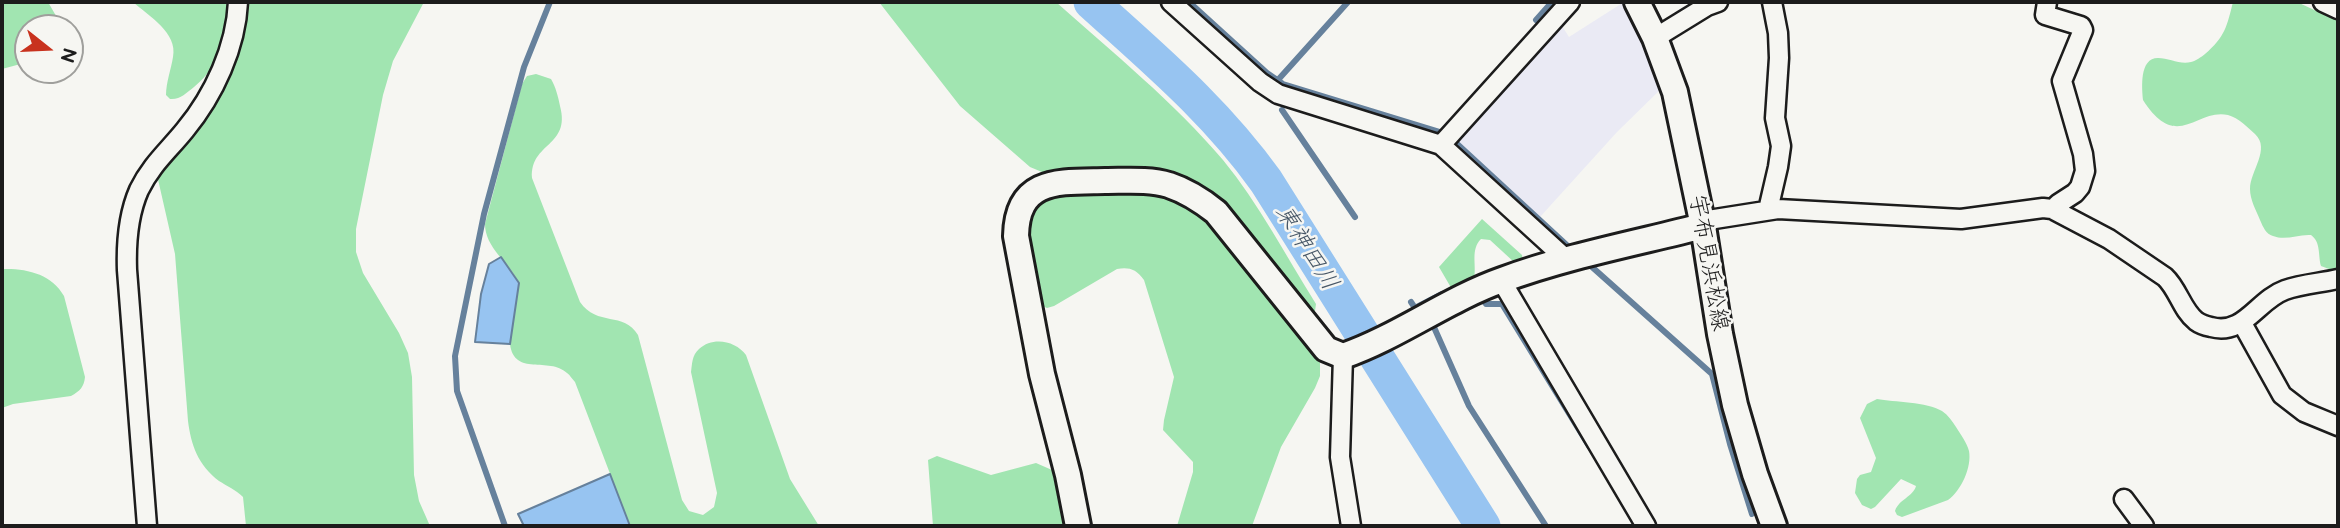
<!DOCTYPE html>
<html>
<head>
<meta charset="utf-8">
<style>
  body { margin:0 }
  #map { position:relative; width:2340px; height:528px; overflow:hidden; background:#f6f6f2; font-family:"Balsamiq Sans",sans-serif }
  canvas { display:block }
  .frame { position:absolute; inset:0; border:4px solid #1c1c1c; pointer-events:none }
  .north { position:absolute; left:14px; top:14px; width:70px; height:70px; box-sizing:border-box; background:#f6f6f2; border:2px solid #9f9f9c; border-radius:50%; rotate:108deg; font-size:19px; font-weight:700; line-height:28px; text-align:center; color:#1c1c1c }
  .north::after { content:''; display:block; margin:auto; width:24px; height:32px; background:#c8321e; clip-path:polygon(50% 0,100% 100%,50% 72%,0 100%) }
</style>
</head>
<body>
<div id="map">
<canvas width="2340" height="528"></canvas>
<div class="frame"></div>
<div class="north">N</div>
</div>
<script>
const g = document.querySelector('canvas').getContext('2d');
g.lineJoin = 'round';
function paint(path, color) { g.fillStyle = color; g.fill(path, 'evenodd'); }
function stroke(path, color, width, dash) { g.strokeStyle = color; g.lineWidth = width; g.lineCap = dash ? 'butt' : 'round'; g.setLineDash(dash || []); g.stroke(path); }
function write(font, color, halo, rows, align = 'center') {
  g.font = font + ' "Balsamiq Sans","Klee One",sans-serif'; g.lineWidth = 5; g.setLineDash([]); g.textBaseline = 'middle'; g.strokeStyle = halo; g.fillStyle = color; for (const [text, x, y, turn = 0] of rows) {
    g.save(); g.translate(x, y); g.rotate((+turn || 0) * Math.PI / 180); g.textAlign = isNaN(turn) ? turn : align; if (halo) g.strokeText(text, 0, 0); g.fillText(text, 0, 0); g.restore();
  }
}
const built = new Path2D(`
  M1624 2 1645 42 1662 88 1617 132 1540 217 1458 141 1562 26 1569 37Z`);
const green = new Path2D(`
  M2 2H48L63 28H28V62L2 69Z
  M133 2H231C225 37 223 63 194 87 186 93 180 100 170 99L166 95C166 82 171 70 173 57 178 33 149 16 133 2Z
  M245 2H424L393 61 383 95 356 229V252L363 273 399 333 408 353 412 377 414 475 419 501 430 526H246L243 497C236 490 227 486 219 481 198 465 191 445 188 421L175 254 157 175 190 135Z
  M879 2H1056C1113 53 1174 102 1223 160 1259 204 1286 256 1316 304L1315 311 1311 313 1223 205 1130 171 1042 172 1030 167 960 106Z
  M2233 2H2297L2338 21V269H2329L2321 266C2318 255 2321 242 2311 235 2298 234 2286 241 2273 236 2266 234 2263 227 2260 220 2256 210 2250 200 2250 189 2250 171 2271 149 2255 134 2247 127 2239 118 2228 115 2196 108 2177 153 2143 100 2142 88 2139 58 2158 58 2169 58 2180 65 2191 62 2196 61 2201 57 2205 54 2225 37 2227 26 2233 2Z
  M536 74 551 79C556 88 558 96 560 106 571 147 530 142 532 178L580 302C597 327 624 311 638 335L682 500 689 511 703 515 714 507 717 493 691 372C692 364 692 355 699 349 713 336 736 341 746 355L790 479 819 526H630L575 382C572 379 570 375 567 373 549 356 514 377 510 344L519 283C509 262 485 248 485 224L522 84 527 76Z
  M1148 191 1181 200 1209 219 1315 351 1320 363V376L1315 388 1281 447 1252 526H1177L1193 472V462L1163 430 1164 420 1174 377 1144 280C1136 269 1129 267 1117 269L1054 306 1047 308 1040 305 1025 235 1030 211 1048 195Z
  M1482 219 1522 255 1523 261 1515 263 1490 240 1481 239C1470 250 1477 265 1474 279L1453 291 1439 267Z
  M2 269C26 268 52 274 64 296L85 377C84 387 80 391 71 396L13 404 2 408Z
  M1877 399C1894 402 1927 402 1942 411 1948 415 1952 421 1956 427 1961 435 1967 443 1969 451 1972 467 1961 491 1948 500L1902 517 1897 515 1895 511C1899 499 1913 497 1916 486L1901 479 1875 507 1871 509 1862 505 1855 493 1857 479 1860 475 1871 472 1876 458 1860 418 1867 404Z
  M937 456 991 475 1036 463 1052 470 1064 526H933L928 460Z`);
const water = new Path2D(`
  M501 257 519 283 510 344 475 342 481 294 489 264Z
  M610 474 630 526H524L518 514Z`);
const stream = new Path2D(`
  M1189 2 1267 73 1283 84 1440 132
  M1536 20 1552 2
  M1277 81 1348 2
  M1282 110 1355 217
  M1455 142 1571 249 1574 248
  M1592 267 1712 374 1730 444 1752 514
  M1483 300 1486 304H1502L1589 446
  M1411 302 1415 308 1442 294
  M1433 325 1469 406 1546 526
  M505 526 457 391 455 356 484 214 524 67 550 2`);
const river = new Path2D(`
  M1091 2C1155 60 1215 110 1266 181L1483 526`);
const street = new Path2D(`
  M1171 2 1260 82 1278 94 1441 145 1567 260
  M2047 2 2045 15 2081 26 2083 30 2062 81 2083 154 2085 171 2080 187 2075 193 2058 204 2056 210
  M2323 2 2338 9
  M1655 38 1707 6 1718 2
  M1441 145 1570 2
  M1768 210 1778 167 1781 146 1775 118 1779 58 1778 33 1772 2
  M1702 221 1778 209 1961 219 2043 208 2052 209 2109 239 2165 277C2178 289 2182 310 2196 321 2200 324 2206 326 2211 327 2244 336 2257 300 2285 290 2302 284 2321 283 2338 279
  M1501 280 1646 526
  M2242 323 2282 395 2304 412 2338 426
  M1343 356 1340 457 1351 526
  M2124 499 2144 526
  M147 526 127 270C126 242 128 215 139 190 151 165 168 151 185 130 214 95 236 47 238 2`);
const secondary = new Path2D(`
  M1637 2 1655 38 1675 92 1703 226 1720 334 1735 405 1755 474 1774 526
  M1078 526 1068 475 1042 374 1016 236C1017 177 1060 182 1105 181 1127 181 1149 179 1169 185 1187 191 1201 200 1216 212L1326 349 1343 356C1398 337 1448 299 1502 280 1567 256 1636 243 1703 226`);
const streetNames = [
  ["宇布見浜松線",1708,263,80]
];
const waterNames = [
  ["東神田川",1306,248,58]
];
paint(built, '#eaeaf4');
paint(green, '#a1e5b1');
paint(water, '#97c4f1');
stroke(water, '#66819c', 2);
stroke(stream, '#66819c', 6);
stroke(river, '#97c4f1', 35);
stroke(street, '#1c1c1c', 23);
stroke(secondary, '#1c1c1c', 30);
stroke(street, '#f6f6f2', 18);
stroke(secondary, '#f6f6f2', 24);
write('23px', '#1c1c1c', '#f6f6f2', streetNames);
write('italic 24px', '#475767', '#f6f6f2', waterNames);
</script>
</body>
</html>
